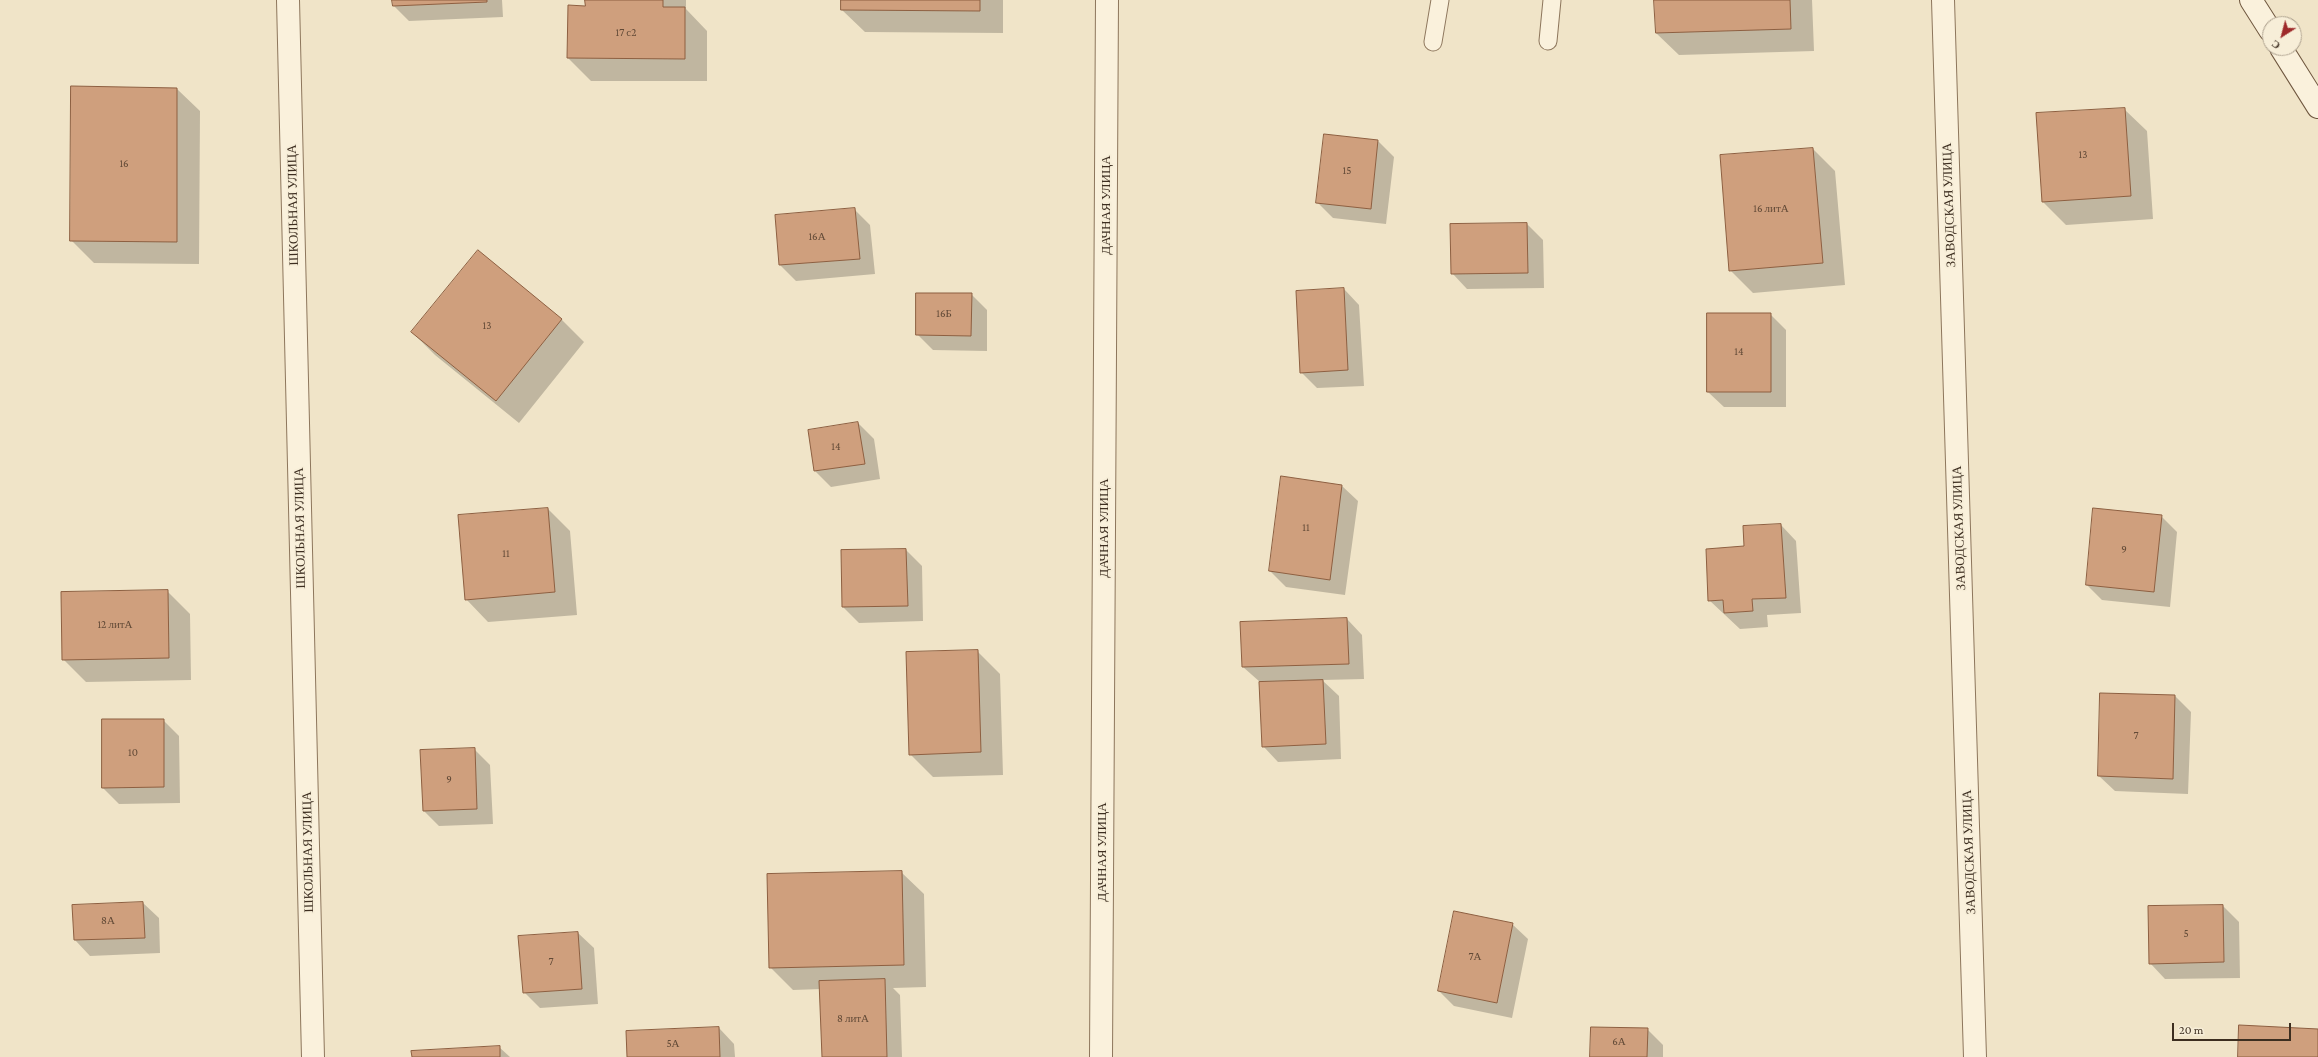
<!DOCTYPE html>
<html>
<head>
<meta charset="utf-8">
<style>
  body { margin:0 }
  #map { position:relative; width:2318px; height:1057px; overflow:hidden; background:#f0e4c8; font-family:"Crimson Pro",serif }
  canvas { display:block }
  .north { position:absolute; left:2262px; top:16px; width:40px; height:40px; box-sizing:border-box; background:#f7eed8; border:1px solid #ada18e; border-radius:50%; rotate:216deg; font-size:11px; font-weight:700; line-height:16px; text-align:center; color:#3d2e20 }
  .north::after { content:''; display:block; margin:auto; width:14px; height:18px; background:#9e2a2b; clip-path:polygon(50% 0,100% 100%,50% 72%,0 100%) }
  .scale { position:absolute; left:2172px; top:1023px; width:119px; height:18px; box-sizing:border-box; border:2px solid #3d2e20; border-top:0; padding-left:5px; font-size:12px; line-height:14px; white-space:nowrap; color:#3d2e20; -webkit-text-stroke:3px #f7eed8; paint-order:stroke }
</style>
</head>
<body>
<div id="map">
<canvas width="2318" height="1057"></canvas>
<div class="north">С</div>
<div class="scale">20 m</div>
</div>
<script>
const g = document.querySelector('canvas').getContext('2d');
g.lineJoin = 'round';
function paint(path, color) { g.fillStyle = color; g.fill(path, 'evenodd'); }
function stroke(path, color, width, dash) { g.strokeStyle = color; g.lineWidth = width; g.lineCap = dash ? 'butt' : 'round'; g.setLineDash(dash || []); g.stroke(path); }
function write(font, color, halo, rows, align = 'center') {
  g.font = font + ' "Crimson Pro",serif'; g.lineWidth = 3.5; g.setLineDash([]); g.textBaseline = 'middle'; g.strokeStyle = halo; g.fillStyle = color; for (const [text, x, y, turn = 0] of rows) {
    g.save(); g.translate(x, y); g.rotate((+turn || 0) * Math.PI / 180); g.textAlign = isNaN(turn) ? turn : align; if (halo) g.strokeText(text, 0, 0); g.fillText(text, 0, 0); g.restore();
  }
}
const shadow = new Path2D(`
  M393 0H502L503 17 409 21 394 6Z
  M586 0H686V9L707 31V81H591L568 58 586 7Z
  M842 0H1003V33L865 32 842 10Z
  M1655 0H1812L1814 51 1679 55 1656 33Z
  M72 88 177 89 200 111 199 264 94 263 71 240Z
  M2124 109 2147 131 2153 219 2066 225 2043 202 2037 114Z
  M1325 135 1378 141 1394 157 1386 224 1333 218 1317 202Z
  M1813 149 1835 171 1845 285 1753 293 1730 270Z
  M855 210 870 225 875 274 796 281 780 265 776 216Z
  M1527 224 1543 240 1544 288 1467 289 1452 273Z
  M478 251 562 320 584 342 519 423 435 355 412 332Z
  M1344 289 1359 305 1364 386 1317 388 1301 372Z
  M971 294 987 310V351L933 350 917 334Z
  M1770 314 1786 330V407H1724L1708 392Z
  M858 423 874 439 880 479 831 487 815 471Z
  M1342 486 1358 501 1345 595 1286 587 1270 571Z
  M548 509 570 531 577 615 488 622 466 599Z
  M2161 516 2177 532 2170 607 2102 600 2087 585Z
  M1781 525 1796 541 1801 613 1767 615 1768 627 1740 629 1709 600 1745 547Z
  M906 550 922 566 923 621 859 623 843 607Z
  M167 591 190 614 191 680 86 682 63 659Z
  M1347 619 1362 635 1364 679 1322 680 1339 696 1341 759 1278 762 1263 746 1260 682 1243 667Z
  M977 651 1000 674 1003 775 933 777 910 754Z
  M2175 696 2191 712 2188 794 2115 791 2099 776Z
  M163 720 179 736 180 803 119 804 103 788Z
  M474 749 490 765 493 824 439 826 424 811Z
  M901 872 924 894 926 987 893 988 900 995 902 1057H823L821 989 793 990 770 967Z
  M143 903 159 918 160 953 90 956 75 940 73 906Z
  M2223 906 2239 922 2240 978 2165 979 2150 963Z
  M1512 924 1528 939 1512 1018 1454 1006 1439 991Z
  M578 933 594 948 598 1004 540 1008 524 992 519 937Z
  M719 1028 734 1044 735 1057H628Z
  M1647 1029 1663 1045V1057H1591Z
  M499 1047 510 1057H413Z`);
const building = new Path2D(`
  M392 0H487V2L393 6Z
  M585 0H663V7H685V59L567 58 568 5 585 6Z
  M841 0H980V11L841 10Z
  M1654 0H1790L1791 29 1656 33Z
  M71 86 177 88V242L70 241Z
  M2125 108 2131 196 2042 202 2036 113Z
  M1324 134 1378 140 1371 209 1316 203Z
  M1813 148 1823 263 1729 271 1720 155Z
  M855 208 860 259 779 265 775 215Z
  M1527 223 1528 273 1451 274 1450 224Z
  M478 250 562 319 496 401 411 332Z
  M1344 288 1348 370 1300 373 1296 291Z
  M916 293H972L971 336 916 335Z
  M1707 313H1771V392H1707Z
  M858 422 865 464 814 471 808 430Z
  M1281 476 1342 485 1330 580 1269 571Z
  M548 508 555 592 465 600 458 515Z
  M2093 508 2162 515 2154 592 2086 585Z
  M1781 524 1786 598 1752 599 1753 611 1724 613 1723 600 1708 601 1706 549 1744 546 1743 526Z
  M906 549 908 606 842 607 841 550Z
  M168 590 169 658 62 660 61 592Z
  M1347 618 1349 664 1242 667 1240 622Z
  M978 650 981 752 909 755 906 652Z
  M1323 680 1326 744 1262 747 1259 682Z
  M2100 693 2175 695 2173 779 2098 776Z
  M102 719H164V787L102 788Z
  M475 748 477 809 423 811 420 750Z
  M902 871 904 965 769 968 767 874Z
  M143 902 145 938 74 940 72 905Z
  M2223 905 2224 962 2149 964 2148 906Z
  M1454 911 1513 923 1497 1003 1438 991Z
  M578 932 582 989 523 993 518 936Z
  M885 979 887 1057H822L819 981Z
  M2239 1025 2318 1029V1057H2238Z
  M719 1027 720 1057H627L626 1031Z
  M1591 1027 1648 1028 1647 1057H1590Z
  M500 1046V1057H412L411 1051Z`);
const lane = new Path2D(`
  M1548 41 1552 0
  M1433 42 1440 0`);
const street = new Path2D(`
  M288 0 313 1057
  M1943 0 1975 1057
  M1101 1057 1107 0`);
const secondary = new Path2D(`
  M2251 0 2270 30
  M2281 48 2318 107`);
const numberNames = [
  ["17 с2",626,33],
  ["13",2083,155],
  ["16",124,164],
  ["15",1347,171],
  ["16 литА",1771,209],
  ["16А",817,237],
  ["16Б",944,314],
  ["13",487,326],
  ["14",1739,352],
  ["14",836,447],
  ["11",1306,528],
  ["9",2124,550],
  ["11",506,554],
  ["12 литА",115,625],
  ["7",2136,736],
  ["10",133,753],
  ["9",449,780],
  ["8А",108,921],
  ["5",2186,934],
  ["7А",1475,957],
  ["7",551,962],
  ["8 литА",853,1019],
  ["6А",1619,1042],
  ["5А",673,1044]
];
const streetNames = [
  ["ШКОЛЬНАЯ УЛИЦА",293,205,-91],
  ["ДАЧНАЯ УЛИЦА",1106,205,-90],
  ["ЗАВОДСКАЯ УЛИЦА",1949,205,-92],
  ["ШКОЛЬНАЯ УЛИЦА",300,528,-91],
  ["ДАЧНАЯ УЛИЦА",1104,528,-90],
  ["ЗАВОДСКАЯ УЛИЦА",1959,528,-92],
  ["ШКОЛЬНАЯ УЛИЦА",308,852,-91],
  ["ДАЧНАЯ УЛИЦА",1102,852,-90],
  ["ЗАВОДСКАЯ УЛИЦА",1969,852,-92]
];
paint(shadow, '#0003');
paint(building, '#cf9f7d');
stroke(building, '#8d5f41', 1);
stroke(lane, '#8d765c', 19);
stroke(street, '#8d765c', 24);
stroke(secondary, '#6f573f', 24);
stroke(lane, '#faf1dc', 17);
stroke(street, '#faf1dc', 22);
stroke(secondary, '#faf1dc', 22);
write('11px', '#624a37', null, numberNames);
write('13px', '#3d2e20', '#f7eed8', streetNames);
</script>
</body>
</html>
